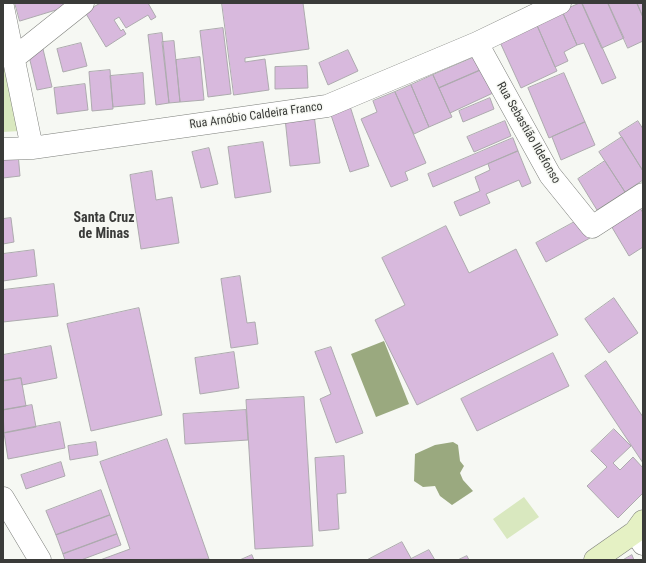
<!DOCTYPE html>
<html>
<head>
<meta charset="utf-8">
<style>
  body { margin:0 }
  #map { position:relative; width:646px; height:563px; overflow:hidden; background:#f6f8f3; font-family:"Roboto Condensed",sans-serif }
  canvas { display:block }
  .frame { position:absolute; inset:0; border:4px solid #3a3b39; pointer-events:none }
</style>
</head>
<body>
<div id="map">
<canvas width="646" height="563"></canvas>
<div class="frame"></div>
</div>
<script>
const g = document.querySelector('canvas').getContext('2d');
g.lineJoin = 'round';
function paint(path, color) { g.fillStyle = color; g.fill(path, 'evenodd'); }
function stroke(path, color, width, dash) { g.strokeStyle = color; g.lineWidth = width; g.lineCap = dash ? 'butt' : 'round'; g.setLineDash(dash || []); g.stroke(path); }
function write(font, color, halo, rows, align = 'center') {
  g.font = font + ' "Roboto Condensed",sans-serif'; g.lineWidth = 3; g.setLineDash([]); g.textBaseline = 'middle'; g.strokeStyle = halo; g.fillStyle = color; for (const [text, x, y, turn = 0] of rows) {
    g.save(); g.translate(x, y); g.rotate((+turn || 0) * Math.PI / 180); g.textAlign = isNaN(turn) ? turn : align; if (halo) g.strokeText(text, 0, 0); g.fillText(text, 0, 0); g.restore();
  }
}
const green = new Path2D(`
  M3 56 20 131 3 132Z
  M524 497 539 517 507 539 493 519Z`);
const water = new Path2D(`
  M384 341 409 404 376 417 351 354Z
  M453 442 458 445 460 461 464 466 460 473 463 480 473 491 452 505 440 496 435 486 423 487 414 481 415 454 435 445Z`);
const building = new Path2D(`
  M15 3H68L69 6 20 21Z
  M101 3H148L156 17 151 20 148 15 126 28 119 17 114 20 121 31 123 29 126 34 106 47 85 12Z
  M222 3H303L309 49 245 58V62L265 59 269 90 234 95Z
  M580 3H582L616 78 602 84 584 43 577 45 562 11Z
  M582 3H608L624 38 602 48Z
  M608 3H637L643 17V41L628 48Z
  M637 3H643V17Z
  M562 11 577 45 564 52 568 61 555 67 536 23Z
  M536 23 557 71 521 88 499 40Z
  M223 28 231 94 208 97 200 31Z
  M162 33 169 103 156 105 148 35Z
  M174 41 180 102 169 103 162 42Z
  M81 43 87 66 63 72 57 49Z
  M43 49 52 87 37 90 28 52Z
  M348 50 358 71 328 85 319 63Z
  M477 56 483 69 439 88 433 75Z
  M200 57 204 100 180 102 176 60Z
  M307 66 308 88 275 89V67Z
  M483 69 493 93 450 113 439 88Z
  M110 70 113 109 92 111 89 72Z
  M143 73 145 104 113 107 110 76Z
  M564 73 585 122 549 138 528 88Z
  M433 75 452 117 429 127 411 85Z
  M85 84 88 110 57 114 54 88Z
  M411 85 429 127 414 134 395 92Z
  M395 92 426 163 405 172 408 180 391 187 361 119 377 112 373 101Z
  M490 98 494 109 463 122 459 111Z
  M350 106 369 166 350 172 330 112Z
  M314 114 320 163 290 166 285 118Z
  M505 121 511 136 474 152 467 137Z
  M638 121 643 129V171L619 133Z
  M585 122 595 145 561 160 552 137Z
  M622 137 643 171V180L625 192 599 152Z
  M513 138 518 151 433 187 428 174Z
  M263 142 271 192 235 198 228 147Z
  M209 148 218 184 201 188 192 152Z
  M518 151 531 183 522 187 519 180 486 194 490 203 460 216 454 202 480 191 475 177 490 170 488 164Z
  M18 153 20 176 3 178V155Z
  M605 161 625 192 597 210 578 179Z
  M152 171 156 200 172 197 179 243 141 249 130 175Z
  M639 206 643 213V247L629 256 610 224Z
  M11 218 14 242 3 244V219Z
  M580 219 590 238 546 262 536 243Z
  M446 226 469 273 516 249 558 335 417 405 375 320 405 305 382 258Z
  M34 250 37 276 3 281V254Z
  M240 276 247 323 255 322 258 344 231 348 221 279Z
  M54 284 58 316 3 322V290Z
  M614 298 638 333 609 353 585 319Z
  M139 308 162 415 91 431 67 324Z
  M51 346 57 378 22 385 21 378 3 381V355Z
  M331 347 363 433 336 443 320 399 331 394 315 352Z
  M234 352 239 388 200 394 195 358Z
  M553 353 569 386 477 431 461 399Z
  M606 361 643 417V463L585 376Z
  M21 378 26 406 3 410V381Z
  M304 397 313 546 255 549 246 400Z
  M32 405 36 427 4 433 3 410Z
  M246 410 248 440 185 444 183 414Z
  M60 422 65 448 8 459 4 433Z
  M614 429 631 446 613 463 620 470 633 457 643 468V493L618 518 587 486 607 467 591 451Z
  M167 439 209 559 100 560 130 549 100 462Z
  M96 442 98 455 70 460 68 446Z
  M344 456 346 493 337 494 339 529 319 531 315 458Z
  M61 462 65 476 26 489 21 475Z
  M101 490 110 515 56 535 46 511Z
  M110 515 117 534 63 554 56 535Z
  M117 534 121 545 81 560H65L63 554Z
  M402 542 412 560H367Z
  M429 550 435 560H412L411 559Z
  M252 555 254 560H240Z
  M632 555 634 560H623Z
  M467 556 469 560H458Z`);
const street = new Path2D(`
  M3 7 32 148
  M477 43 550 175 592 227 643 194
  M14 58 83 3
  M3 149 32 148 327 106 477 43 560 3
  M3 498 40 560
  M635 532 643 544`);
const secondary = new Path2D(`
  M595 560 635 532 643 521`);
const streetNames = [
  ["Rua Arnóbio Caldeira Franco",256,116,-8],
  ["Rua Sebastião Ildefonso",528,133,60]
];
const quarterNames = [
  ["Santa Cruz",104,218],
  ["de Minas",104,234]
];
paint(green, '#d9e8bf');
paint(water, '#9aa97f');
paint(building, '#d8b9dd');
stroke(building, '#adaaae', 1);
stroke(street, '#7d7f7b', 23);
stroke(secondary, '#7d7f7b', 23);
stroke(street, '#fff', 22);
stroke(secondary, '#e5f1c4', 22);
write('12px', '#3a3b39', '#f6f8f3', streetNames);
write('bold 14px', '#3a3b39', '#f6f8f3', quarterNames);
</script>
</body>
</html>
